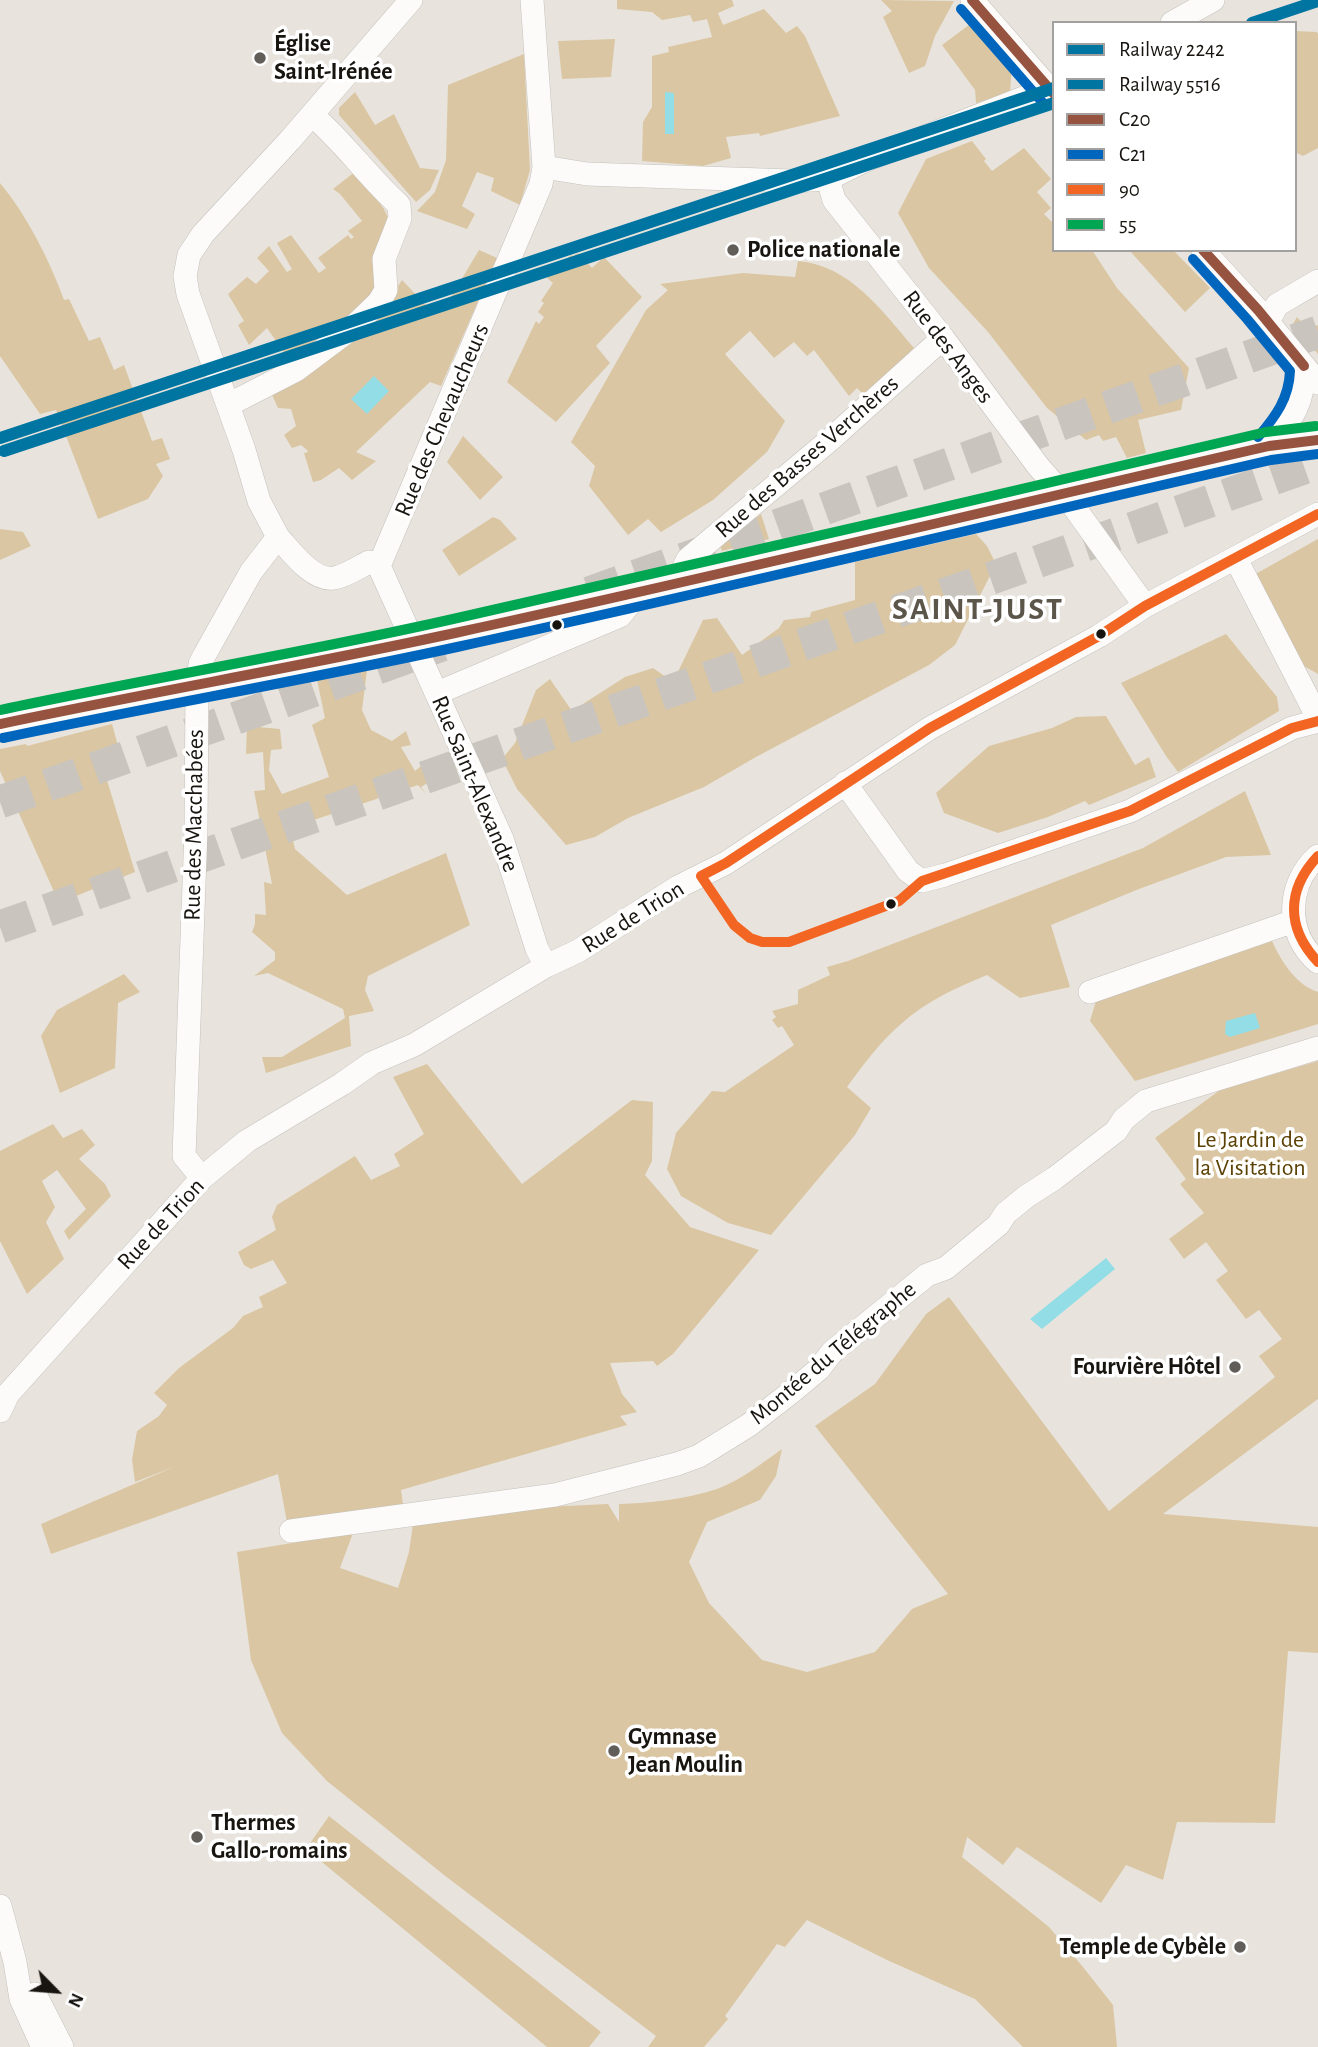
<!DOCTYPE html>
<html>
<head>
<meta charset="utf-8">
<style>
  body { margin:0 }
  #map { position:relative; width:1318px; height:2047px; overflow:hidden; background:#e8e4dd; font-family:"Alegreya Sans",sans-serif }
  canvas { display:block }
  .legend { position:absolute; left:1052px; top:21px; width:245px; height:231px; box-sizing:border-box; background:#fff; border:2px solid #a3a19f; margin:0; padding:9px 12px; list-style:none; font-size:21px; color:#181510 }
  .legend li { display:flex; align-items:center; gap:14px; height:35px }
  .legend b { width:35px; border:2px solid #a3a19f }
  .north { position:absolute; left:21px; top:1956px; width:70px; height:70px; -webkit-text-stroke:5px #fff; paint-order:stroke; rotate:115deg; font-size:19px; font-weight:700; line-height:28px; text-align:center; color:#181510 }
  .north::after { content:''; display:block; margin:auto; width:24px; height:32px; background:#181510; clip-path:polygon(50% 0,100% 100%,50% 72%,0 100%) }
</style>
</head>
<body>
<div id="map">
<canvas width="1318" height="2047"></canvas>
<ul class="legend">
<li><b style="height:9px;background:#0075a1"></b>Railway 2242</li>
<li><b style="height:9px;background:#0075a1"></b>Railway 5516</li>
<li><b style="height:9px;background:#965340"></b>C20</li>
<li><b style="height:9px;background:#0065bd"></b>C21</li>
<li><b style="height:9px;background:#f26522"></b>90</li>
<li><b style="height:9px;background:#00a651"></b>55</li>
</ul>
<div class="north">N</div>
</div>
<script>
const g = document.querySelector('canvas').getContext('2d');
g.lineJoin = 'round';
function paint(path, color) { g.fillStyle = color; g.fill(path, 'evenodd'); }
function stroke(path, color, width, dash) { g.strokeStyle = color; g.lineWidth = width; g.lineCap = dash ? 'butt' : 'round'; g.setLineDash(dash || []); g.stroke(path); }
function write(font, color, halo, rows, align = 'center') {
  g.font = font + ' "Alegreya Sans",sans-serif'; g.lineWidth = 7; g.setLineDash([]); g.textBaseline = 'middle'; g.strokeStyle = halo; g.fillStyle = color; for (const [text, x, y, turn = 0] of rows) {
    g.save(); g.translate(x, y); g.rotate((+turn || 0) * Math.PI / 180); g.textAlign = isNaN(turn) ? turn : align; if (halo) g.strokeText(text, 0, 0); g.fillText(text, 0, 0); g.restore();
  }
}
const green = new Path2D(`
  M617 0H732L734 6 718 13 723 25 764 9 786 33 797 26 805 36 840 116 760 136 759 133 726 137 731 158 703 166 642 161 643 122 652 107V56L669 52 668 47 712 37 707 19 693 22 690 15 662 20 652 12 617 9Z
  M881 0 954 1 935 36 925 66 909 73 883 17 892 11Z
  M973 22 1012 64 1010 93 976 103 975 90 942 45Z
  M1295 31 1317 32 1318 34V148L1303 156 1295 152Z
  M615 39 611 77 562 79 558 41Z
  M524 54 530 170 520 205 491 191 494 178 477 172 462 206 475 214 467 229 417 211 435 192 446 160 448 85Z
  M355 92 375 125 394 114 420 168 439 170 430 190 416 202 339 115V108Z
  M972 141 986 159 984 161 992 171 1024 148 1051 179 1037 192 1051 208 1044 214 1054 224V250H1092L1117 288 1189 368 1181 410 1138 420 1146 453 1127 458 1116 437 1103 441 1099 435 1086 440 1047 408 988 332 929 268 898 213 926 159Z
  M356 171 384 209 389 220 379 290 292 364 267 328 249 345 238 325 244 321 228 294 247 277 256 284 269 271 257 258 269 246 287 272 292 269 277 243 291 235 319 273 326 268 318 258 348 235 351 239 354 237 348 231 362 221 340 194 333 189Z
  M0 183C28 217 49 259 64 300L69 299 89 341 100 337 114 370 124 365 152 441 162 438 170 459 156 464 163 476 148 499 98 519 56 410 40 414 0 356Z
  M479 250 497 258 441 386 430 382 356 452 376 461 352 480 339 468 321 480 313 482 304 453 308 452 307 450 301 445 292 448 284 435 296 426 291 409 278 408 269 388 384 308 402 280 428 307 442 312Z
  M1129 250H1173L1210 288 1185 312Z
  M578 253 592 268 604 257 642 297 596 346 610 363 556 422 507 382 536 321 539 324 544 317 538 312 544 303 541 301 553 283 547 278 556 266 558 267 571 255 573 256Z
  M798 261C850 265 883 312 914 348L865 396 857 388 849 396 814 350 807 356 794 342 774 358 750 331 725 354 785 421 767 452 713 500 661 532 648 519 628 535 589 486 595 466 571 442 646 310 668 290 660 284 743 273 795 277Z
  M1297 317 1308 330 1318 325V354L1292 326Z
  M463 436 503 477 480 500 447 462Z
  M761 514 769 539 722 551 720 545Z
  M493 517 500 520 517 539 459 576 442 550Z
  M0 529 23 532 31 546 0 560Z
  M976 534 987 546 996 564 955 645 929 665 756 757 704 787 628 818 595 837 566 845 517 789 502 759 515 743 536 690 550 679 572 711 625 677 653 668 673 682 703 620 717 618 742 655 779 628 784 620 810 617 811 612 855 600V562Z
  M1318 539V674L1302 665 1252 576Z
  M1226 634 1277 697 1279 711 1178 772 1166 756 1121 683Z
  M367 670 362 710 371 730 392 741 406 731 411 745 401 747 415 771 421 766 429 782 421 787 427 795 418 785 290 828 295 849 347 895 446 853 470 925 368 976 365 990 374 1011 349 1016 351 1046 266 1073 262 1057H282L345 1018 343 1009 268 973 254 976 275 960V952L252 932 255 924V914L266 915 264 882 272 884 254 791 265 790 263 752 246 754 247 726 280 729 282 749 271 750 269 770 282 794 329 777 312 725 325 718 317 680Z
  M1106 716 1135 765 1149 757 1156 777 1089 805 1085 801 1048 817 998 833 944 813 936 793 989 746 1052 728 1076 717Z
  M112 724 122 760 106 777 135 872 59 903 0 771V749L26 744 27 746Z
  M1245 791 1271 855 1226 857 1139 889 1051 925 1070 987 1020 998 987 975C957 987 925 1002 901 1024 880 1042 863 1065 847 1087L871 1108 855 1135 771 1235 728 1223 681 1196 667 1169 676 1133 712 1091 725 1092 794 1045 782 1026 778 1028 772 1020 776 1017 772 1011 798 1004V990L830 975 827 967 848 961 1143 848Z
  M1272 941C1281 961 1296 985 1318 992V1024L1135 1081 1090 1021 1096 1001Z
  M124 974 140 992 118 1003 115 1068 60 1093 41 1036 57 1010Z
  M1318 1061V1399L1163 1514 1318 1527V1653L1288 1651 1275 1823 1177 1822 1163 1880 1126 1865 1101 1903 1017 1847 1003 1865 967 1837 962 1857 1049 1927 1083 1967 1113 2005 1117 2047H1023L975 1999 887 1960 807 1920 785 1947 777 1944 725 2016 728 2019 704 2047H648L656 2036 444 1875 327 1781 282 1733 251 1660 237 1552 353 1533 340 1568 398 1588 409 1552 413 1524 522 1508 608 1504 619 1522V1504C651 1503 686 1499 717 1489 740 1481 762 1463 782 1449L776 1476 760 1500 707 1522 689 1562 709 1603 762 1660 807 1672 875 1652 912 1609 948 1594 815 1426 875 1384 926 1314 949 1297 1109 1511 1275 1377 1259 1356 1282 1339 1259 1310 1246 1319 1216 1280 1228 1271 1206 1242 1184 1259 1169 1239 1204 1213 1180 1184 1186 1179 1155 1138 1220 1090Z
  M427 1064 522 1184 632 1100 653 1102 652 1161 645 1175 690 1227 759 1250 673 1354 657 1366 653 1361 610 1363 622 1394 637 1412 620 1416 627 1425 401 1490 403 1505 287 1522 278 1474 51 1554 41 1524 176 1466 135 1482 132 1460 137 1431 159 1416 167 1405 154 1393 179 1368 233 1328 243 1316 263 1307 259 1297 287 1283 273 1260 251 1269 244 1265 238 1252 276 1230 272 1217 277 1205 355 1156 371 1180 400 1166 394 1154 424 1134 393 1077Z
  M53 1124 63 1138 82 1129 95 1145 79 1159 105 1184 111 1196 69 1240 64 1231 86 1209 57 1170 42 1181 55 1207 46 1222 64 1259 27 1294 0 1241V1151Z
  M329 1816 601 2032 589 2047H547L306 1849Z`);
const water = new Path2D(`
  M665 92 674 93V134H665Z
  M374 376 389 391 367 414 351 399Z
  M1255 1013 1260 1028 1230 1037 1225 1034 1226 1021Z
  M1106 1258 1115 1269 1042 1329 1030 1319Z`);
const highwayTunnel = new Path2D(`
  M589 593 1318 332
  M0 802 442 645
  M0 927 1318 463`);
const minor = new Path2D(`
  M532 0 544 167 541 184 379 566 502 839 537 949 546 966
  M972 0 1054 94
  M1172 23 1213 0
  M544 167 587 174 791 181 828 179 866 160 1054 86
  M828 179 834 200 943 338 1038 466 1074 507 1145 606
  M1203 250 1258 310 1318 383
  M1268 322 1277 305 1318 281
  M228 405 296 370 352 328 379 302 386 290 384 259 400 218 399 205C368 177 344 142 312 115
  M1269 446C1293 418 1304 404 1304 366
  M278 537C290 550 313 582 334 578 346 576 359 567 369 562L379 566
  M1236 559 1318 718
  M686 581 684 567 688 559 831 439 943 338
  M437 693 620 616 629 605 626 595
  M845 783 908 871 922 881 945 875 1130 811 1292 728 1318 721
  M1318 856C1286 884 1285 934 1318 962
  M1090 992 1294 921
  M202 1178 184 1156 196 830 197 686 200 664 204 656 251 572 278 537 259 501 244 450 188 294 185 276 189 255 203 234 290 140 411 0
  M0 1411 8 1394 202 1178 247 1141 342 1084 372 1063 414 1045 546 966 578 951 678 887 726 863 930 728 1099 636 1145 606 1318 514
  M291 1531 555 1495 677 1464 699 1456 749 1425 794 1390 819 1369 832 1352 927 1275 946 1268 998 1225 1006 1213 1027 1196 1055 1178 1116 1131 1124 1119 1146 1101 1318 1048
  M0 1906 15 1962 21 1999 43 2047
  M35 1994 62 2047`);
const major = new Path2D(`
  M0 724 148 693 253 676 456 633 1269 446 1318 440`);
const bus1 = new Path2D(`
  M972 0 1054 94
  M1203 250 1258 310 1304 366
  M0 724C151 692 303 666 455 633 727 574 998 508 1269 446L1318 440`);
const bus2 = new Path2D(`
  M961 9 1043 103
  M1193 259 1247 319 1290 371C1289 398 1276 416 1258 437
  M3 738C154 706 306 680 457 647 729 588 1000 522 1271 460L1318 454`);
const bus3 = new Path2D(`
  M1318 514 1145 606 1099 636 930 728 726 863 701 876 734 925 750 938 762 942H789L899 901 922 881 1130 811 1292 728 1318 721
  M1318 856C1286 890 1286 928 1318 962`);
const bus4 = new Path2D(`
  M0 710C151 678 303 653 453 619 725 559 995 495 1266 432L1316 426`);
const rail1 = new Path2D(`
  M1252 23 1318 1
  M0 438 1054 88`);
const rail2 = new Path2D(`
  M4 451 1054 103`);
const markers = [
  [260,58,7,"#615d58"],
  [733,250,7,"#615d58"],
  [557,625,6,"#181510"],
  [1101,634,6,"#181510"],
  [891,904,6,"#181510"],
  [1235,1367,7,"#615d58"],
  [614,1751,7,"#615d58"],
  [197,1837,7,"#615d58"],
  [1240,1947,7,"#615d58"]
];
const poiNames = [
  ["Église",274,44],
  ["Saint-Irénée",274,72],
  ["Police nationale",747,250],
  ["Fourvière Hôtel",1221,1367,"right"],
  ["Gymnase",628,1737],
  ["Jean Moulin",628,1765],
  ["Thermes",211,1823],
  ["Gallo-romains",211,1851],
  ["Temple de Cybèle",1226,1947,"right"]
];
const streetNames = [
  ["Rue des Anges",948,347,53],
  ["Rue des Chevaucheurs",442,420,-67],
  ["Rue des Basses Verchères",807,457,-41],
  ["Rue Saint-Alexandre",475,784,67],
  ["Rue des Macchabées",194,825,-89],
  ["Rue de Trion",633,917,-32],
  ["Rue de Trion",161,1224,-47],
  ["Montée du Télégraphe",833,1353,-40]
];
const parkNames = [
  ["Le Jardin de",1250,1140],
  ["la Visitation",1250,1168]
];
const districtNames = [
  ["SAINT-JUST",978,609]
];
paint(green, '#dac6a2');
paint(water, '#93dde6');
stroke(highwayTunnel, '#c9c5be', 33, [33, 17]);
stroke(minor, '#c4c0bb', 24);
stroke(major, '#c4c0bb', 32);
stroke(minor, '#fcfbfa', 23);
stroke(major, '#fcfbfa', 30);
stroke(bus1, '#965340', 10);
stroke(bus2, '#0065bd', 10);
stroke(bus3, '#f26522', 10);
stroke(bus4, '#00a651', 10);
stroke(rail1, '#0075a1', 12);
stroke(rail2, '#0075a1', 12);
for (const [x, y, r, color] of markers) { const dot = new Path2D(); dot.arc(x, y, r, 0, 2 * Math.PI); g.fillStyle = color; g.fill(dot); stroke(dot, '#fff', 2.5); }
write('bold 24px', '#181510', '#fff', poiNames, 'left');
write('24px', '#181510', '#fff', streetNames);
write('24px', '#5b4104', '#fff', parkNames);
g.letterSpacing = '2px';
write('bold 32px', '#5c554a', '#fff', districtNames);
g.letterSpacing = '0px';
</script>
</body>
</html>
